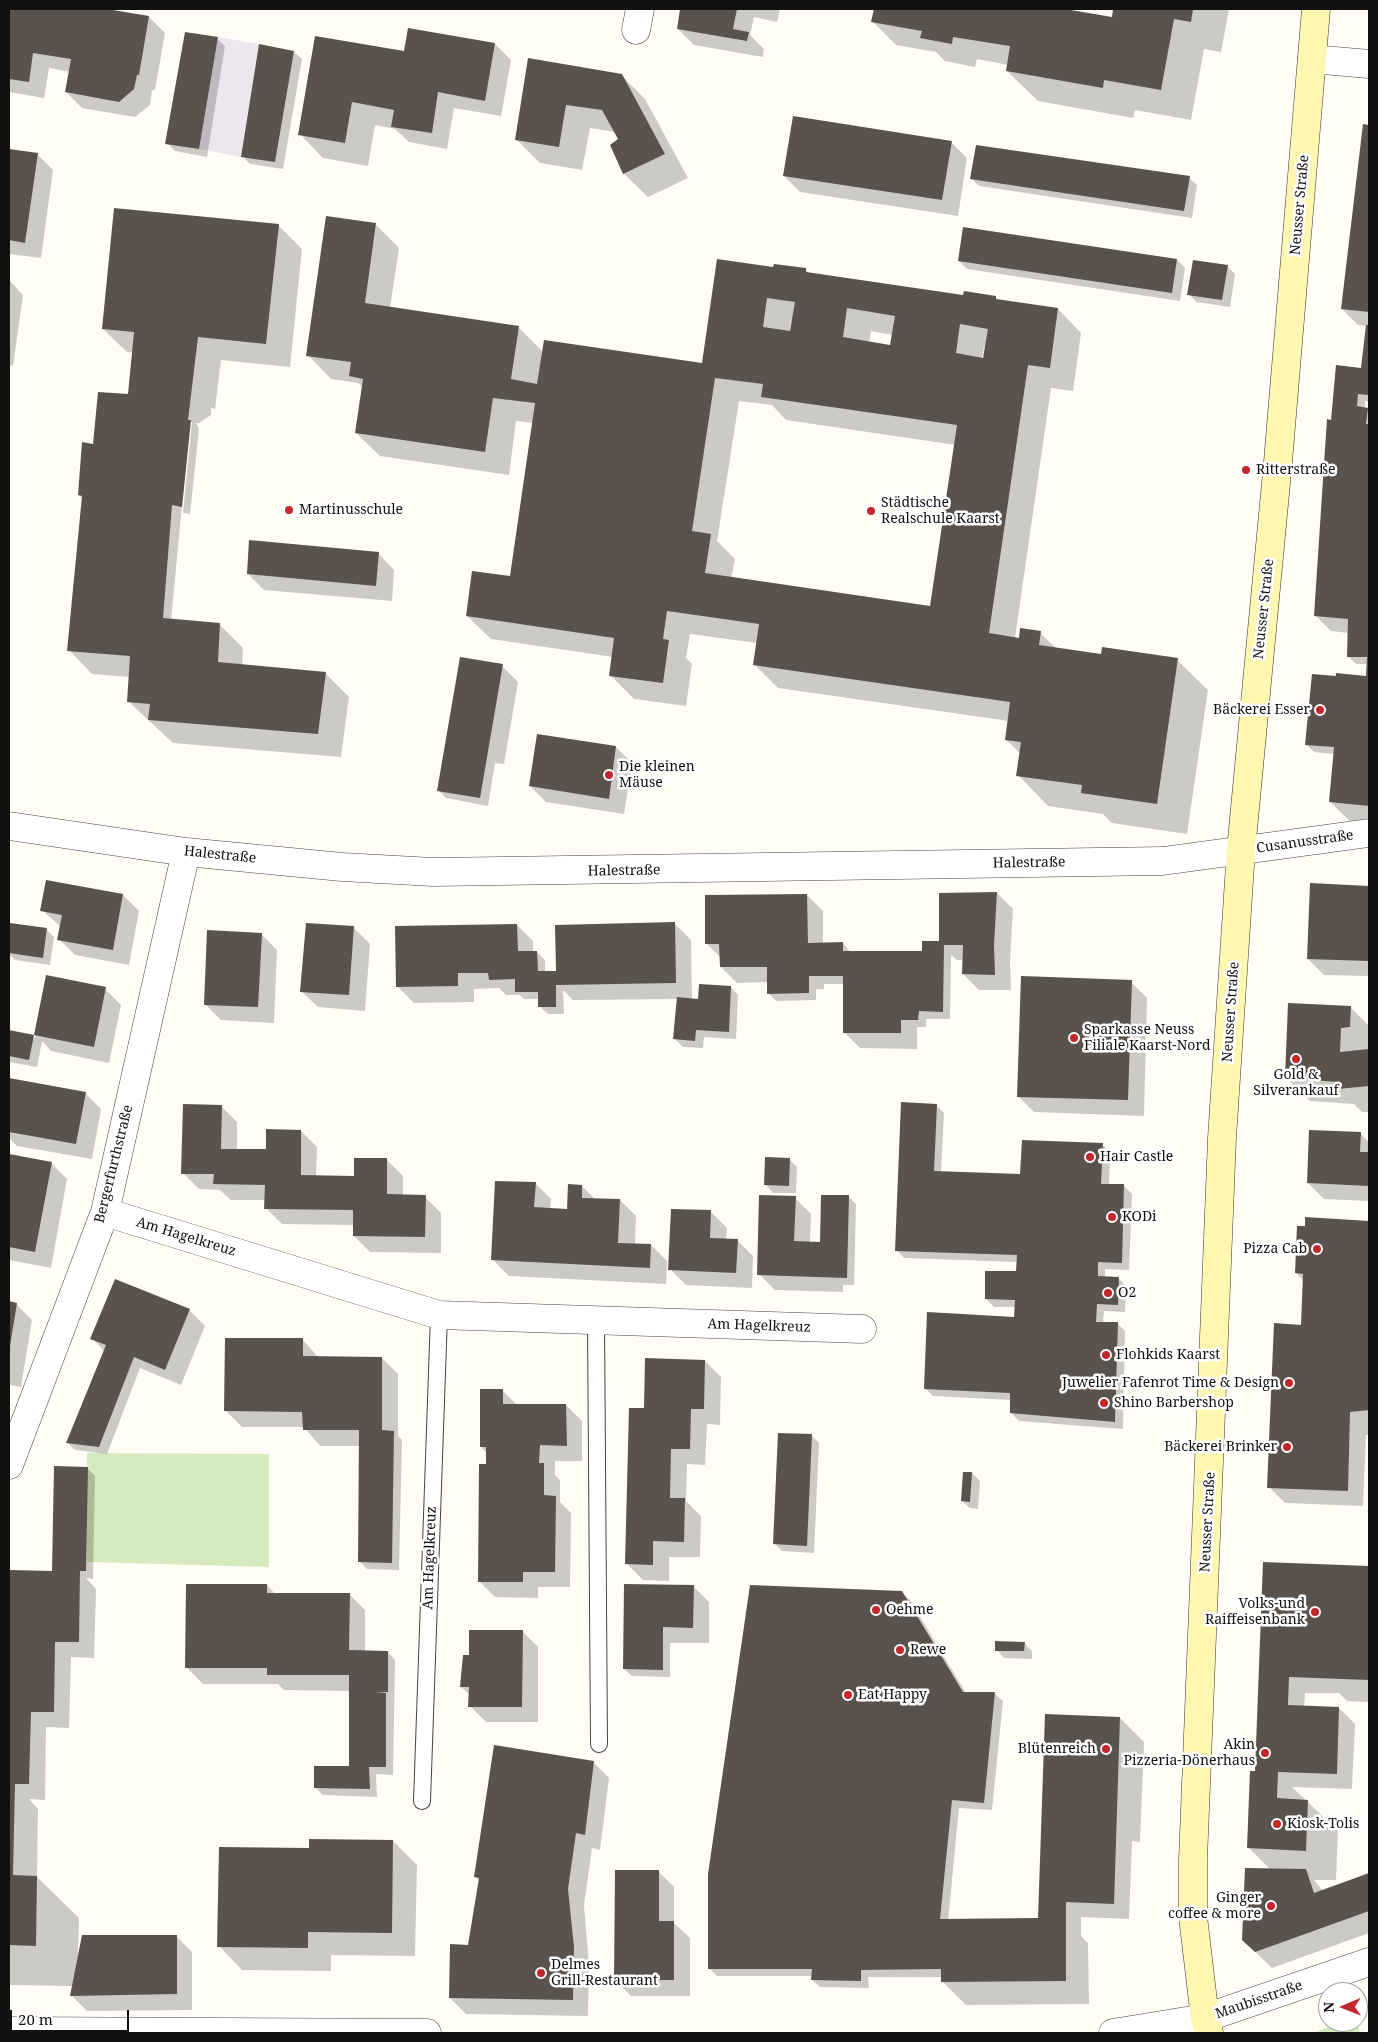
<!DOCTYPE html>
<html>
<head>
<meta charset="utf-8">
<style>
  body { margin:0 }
  #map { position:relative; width:1378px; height:2042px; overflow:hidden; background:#fffdf5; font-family:"Noto Serif",serif }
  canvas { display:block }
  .frame { position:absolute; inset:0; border:10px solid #111; pointer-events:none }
  .north { position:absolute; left:1318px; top:1982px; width:50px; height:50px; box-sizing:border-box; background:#fff; border:1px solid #a0a0a0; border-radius:50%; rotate:269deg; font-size:14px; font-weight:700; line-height:20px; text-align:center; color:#111 }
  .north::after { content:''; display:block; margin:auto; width:18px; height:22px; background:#c4262e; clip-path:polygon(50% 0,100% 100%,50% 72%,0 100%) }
  .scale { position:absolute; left:10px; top:2010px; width:119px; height:22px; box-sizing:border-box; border:2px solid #111; border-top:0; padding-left:6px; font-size:15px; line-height:18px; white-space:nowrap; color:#111; -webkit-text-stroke:4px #fff; paint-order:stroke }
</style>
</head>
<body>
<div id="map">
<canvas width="1378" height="2042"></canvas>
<div class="frame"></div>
<div class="north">N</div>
<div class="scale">20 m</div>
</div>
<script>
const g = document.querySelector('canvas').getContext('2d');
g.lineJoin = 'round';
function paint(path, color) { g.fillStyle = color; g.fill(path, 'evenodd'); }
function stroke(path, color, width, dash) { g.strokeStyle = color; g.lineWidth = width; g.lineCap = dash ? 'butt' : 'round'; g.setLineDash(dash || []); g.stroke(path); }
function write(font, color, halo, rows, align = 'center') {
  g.font = font + ' "Noto Serif",serif'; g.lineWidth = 5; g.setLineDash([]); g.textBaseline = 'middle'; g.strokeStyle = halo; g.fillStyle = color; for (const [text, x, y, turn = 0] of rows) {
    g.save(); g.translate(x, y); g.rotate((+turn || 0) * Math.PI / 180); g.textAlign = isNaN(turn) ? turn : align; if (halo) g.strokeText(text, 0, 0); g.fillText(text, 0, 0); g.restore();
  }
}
const industrial = new Path2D(`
  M218 37 259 44 241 157 199 149Z`);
const green = new Path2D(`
  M87 1453 269 1454V1567L87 1562Z
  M1341 2022H1357L1360 2033H1313Z`);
const shadow = new Path2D(`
  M9 9H101L149 17 165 33 155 90H152L150 105 135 117 82 108 66 92 70 72 49 68 44 98 9 92Z
  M682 9H780L777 22 754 17 750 35 764 49 763 57 694 45 678 29Z
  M875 9H1057L1113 19 1115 9H1229L1221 52 1204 49 1191 120 1135 110 1133 118 1038 101 1007 71 1008 65 977 59 975 67 945 61 936 52 896 45 873 22Z
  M217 39 225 46 207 157 175 151 167 143Z
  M495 44 511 60 501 116 454 108 447 149 409 142 395 129 375 125 368 166 323 158 300 134 405 54Z
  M294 52 302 59 283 169 250 164 242 156Z
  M529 60 621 75 645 99 688 178 648 197 624 174 612 145 620 140 615 132 590 128 582 170 540 163 516 139Z
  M1364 126H1369V403L1365 400V408L1369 410V677L1367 675 1368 664H1356L1348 656 1349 633 1331 631 1315 615 1335 422 1362 371 1368 326 1358 325 1342 309Z
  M951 142 967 158 958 216 800 192 784 176Z
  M9 150 37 154 53 170 41 258 9 254Z
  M1189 178 1197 185 1192 218 979 186 972 179Z
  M375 224 399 248 390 308 518 327 543 352 703 365 774 269 806 270 810 274 964 296 995 297 1000 301 1058 309 1081 333 1073 391 1051 388 1015 638 1023 639 1040 633 1057 649 1102 656 1177 660 1208 690 1187 834 1112 823 1103 814 1048 806 1018 775 1021 754 1006 740 1009 721 778 688 754 664 757 643 690 634 686 658 692 664 686 706 634 699 610 675 613 657 491 639 467 616 511 577 533 423 516 421 509 475 380 456 356 433 363 388 358 383 331 379 308 355ZM791 321H793L792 329H790ZM871 331 893 335 891 346 869 343ZM984 347 986 348 984 359 982 358ZM739 401 772 405 786 420 956 445 931 608 731 579 735 559 717 541Z
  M278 225 302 249 290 367 221 360 215 409 211 408V415L199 423H196L199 429 190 514 183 513 192 422H190L171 620 219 624 243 648 242 666 325 673 349 697 341 757 173 743 128 701 130 677 92 674 69 650 83 499 79 495 94 446 129 396 134 353 127 352 103 329Z
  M1177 260 1185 268 1180 301 967 269 959 261Z
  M1227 266 1235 274 1230 307 1196 302 1189 294Z
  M9 280 23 295 13 366 9 365Z
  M378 553 394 570 392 601 264 590 248 574Z
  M502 666 518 682 504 764 495 763 488 806 446 798 438 790Z
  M1337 674 1369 677V827L1354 825 1330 802 1334 754 1314 752 1306 744Z
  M616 747 632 763 624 814 546 802 530 786Z
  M1311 885 1369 887V976L1324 975 1308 959Z
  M997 893 1013 909 1010 961 1011 990H979L963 974V960H957L951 955 950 1019H926V1027H917V1049L860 1048 844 1032V984H824V989H816V1000L776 1001 768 993V982L737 983 721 967V958L707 944 807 895 823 911V944L843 943 850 952 923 953 941 943Z
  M123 895 139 911 129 965 75 955 59 939 61 927 42 910Z
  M11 924 47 930 54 937 50 965 15 960 9 954Z
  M307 924 354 928 370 944 365 1011 318 1007 301 991Z
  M675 924 691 940 692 1000H699L731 987 738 995 736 1039 704 1037 703 1048 683 1047 675 1039 679 999 573 1000 563 990 564 1014H548L540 1007V999H524L520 995H506L499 988 474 989V1002L414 1003 398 987 517 925 533 941V952H537L545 960V972H557Z
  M261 934 277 950 274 1023 221 1020 205 1004Z
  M47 977 105 989 121 1005 109 1063 51 1051 42 1041 37 1067 9 1062V1031L35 1038Z
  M1131 982 1147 998 1144 1116 1034 1112 1018 1096Z
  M1350 1007 1369 1026V1112H1362L1354 1104 1310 1101 1286 1078Z
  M9 1079 85 1093 101 1109 92 1159 17 1146 9 1138Z
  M936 1105 944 1113 941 1173 1021 1176 1103 1145 1110 1152 1109 1185 1124 1186 1132 1194 1129 1270 1105 1269V1278H1118L1126 1286 1125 1312 1104 1311 1103 1323 1118 1324 1125 1331 1123 1429 1019 1421 1011 1413V1400L933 1396 925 1388 1015 1318 1016 1307H994L986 1299 1018 1272V1262L904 1258 897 1250Z
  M221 1106 237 1122V1150L267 1151 301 1131 317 1147 316 1177H355L387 1160 403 1176V1196L425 1197 441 1213V1253L370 1252 354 1236V1225L282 1224 266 1208V1200H231L220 1190 199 1189 183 1173Z
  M1360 1133 1369 1142V1201L1324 1199 1308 1183Z
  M9 1155 51 1163 67 1179 51 1268 9 1260Z
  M789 1159 797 1167 796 1193H773L766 1185Z
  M535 1183 551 1199 550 1209 568 1210 582 1186 595 1199 620 1200 636 1216 635 1244 651 1245 667 1261 666 1284 509 1276 493 1260Z
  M848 1196 856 1204 854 1285H843V1292L775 1290 759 1274 795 1198 811 1214 810 1243H821Z
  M711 1212 727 1228 726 1240H737L753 1256 752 1288 686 1285 670 1269Z
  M1307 1219 1369 1223V1435H1366L1363 1506 1285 1503 1269 1487 1302 1326 1304 1281 1296 1273Z
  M9 1303 16 1304 32 1320 21 1387 9 1385Z
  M189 1310 205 1326 181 1385 140 1368 107 1454 75 1450 68 1443 105 1352 92 1338Z
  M302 1339 318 1357 382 1358 398 1374V1436L402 1440 399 1570 367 1569 359 1561 360 1446H320L304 1427H242L226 1411Z
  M705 1361 721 1377 720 1425 707 1424 705 1465 687 1464 686 1501 701 1516 700 1557H669V1581L643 1580 627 1564 645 1409Z
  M502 1390 517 1405H566L582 1421V1461H555V1475L560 1480V1502L571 1513 570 1587H538V1598L495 1597 479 1581 487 1453 481 1447Z
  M811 1435 819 1443 814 1553 782 1551 775 1544Z
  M87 1468 95 1476 93 1579 86 1578 96 1589 94 1658 71 1657 69 1728 46 1727 45 1800 29 1799 38 1809 37 1877 79 1918 78 1956 176 1936 192 1952V2010L87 2011 71 1995 73 1986 9 1985V1642L55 1572Z
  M972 1473 980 1481 978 1509 970 1508 962 1501Z
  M1264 1563 1369 1567V1702L1347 1701 1339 1693H1305L1304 1707 1339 1708 1355 1724 1352 1789 1292 1787 1338 1831 1336 1880H1314L1323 1891 1369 1875V1933L1272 1968 1243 1940 1271 1870 1249 1848 1256 1772Z
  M267 1585 275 1594H349L365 1610V1651L388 1652 395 1660 393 1775 376 1774 377 1797 323 1795 315 1787 350 1768V1691L284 1690 278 1684H203L187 1668Z
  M693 1586 709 1602V1643H670V1677L632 1676 624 1669Z
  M901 1592 910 1600 966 1693 995 1694 1003 1701 992 1810 959 1808 948 1921 1042 1920 1120 1718 1144 1742 1140 1842 1132 1841 1129 1919 1081 1917V1936L1088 1943 1089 2004 966 2005 942 1981V1977H868L869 1988 820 1987 812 1980 813 1976H717L709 1968Z
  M522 1631 538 1647V1722H486L470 1706V1695L461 1687 470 1656Z
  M1024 1643 1032 1651V1659L1004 1658 997 1650Z
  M593 1762 609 1778 600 1850 592 1848 584 1906 589 1964 588 2016 466 2014 450 1998 470 1946 480 1881 475 1877Z
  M393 1841 417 1865 415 1956 331 1955V1971L242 1970 219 1946 310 1850Z
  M658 1871 674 1887V1923L690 1938V1996H631L615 1980Z`);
const building = new Path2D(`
  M9 9H107L149 16 139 75H137L134 89 119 102 65 92 71 59 33 53 29 82 9 79Z
  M680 9H737L733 29 749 32 747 41 677 29Z
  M874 9H1065L1112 17 1113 9H1193L1191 22 1174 19 1161 90 1104 80 1103 88 1006 71 1010 46 953 37 952 44 920 38 922 31 871 22Z
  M408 28 495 43 485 101 438 92 432 133 391 127 394 110 352 102 345 143 298 135 315 36 404 51Z
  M185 32 218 37 199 149 165 144Z
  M259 44 294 51 275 162 241 157Z
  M528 58 622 74 665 154 623 174 610 145 618 139 602 110 566 105 559 147 515 140Z
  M793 116 952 141 942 200 783 176Z
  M1363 124 1369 125V312L1341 309Z
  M976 145 1190 176 1184 211 970 179Z
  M9 149 38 153 25 243 9 240Z
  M114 208 279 224 266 344 198 337 188 420H191L182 507 172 505 163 618 220 623 218 662 326 672 318 734 148 720 150 704 127 702 130 656 67 651 82 496 78 495 82 442 93 444 98 392 128 394 134 332 102 329Z
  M326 216 376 223 365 303 519 326 511 379 537 384 544 340 702 363 717 259 773 267 774 264 806 268V272L963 295 964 291 996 296V299L1058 308 1050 368 1028 365 989 633 1019 638 1020 628 1041 631 1039 645 1101 654 1102 647 1178 658 1157 804 1081 793 1082 785 1016 776 1021 742 1005 740 1010 702 753 665 759 624 667 611 663 639 669 640 663 683 609 676 614 638 466 616 472 571 510 576 535 403 493 398 485 452 355 433 363 379 349 376 351 362 306 356ZM767 298 795 302 790 331 763 327ZM847 308 895 316 890 345 843 337ZM960 324 988 329 983 358 956 353ZM715 378 763 384 761 397 957 425 930 606 705 573 711 534 692 531Z
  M963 227 1177 259 1172 293 958 261Z
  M1193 260 1228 265 1222 300 1187 295Z
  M1366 325H1369V395L1358 394 1357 406 1368 408 1366 424H1369V806L1329 802 1334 747 1305 745 1312 674 1336 676V673L1366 676 1367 657H1347L1348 619 1314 616 1327 419 1331 420 1336 365 1361 368Z
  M249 540 379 552 376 586 247 574Z
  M460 657 503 664 480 798 437 791Z
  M537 734 616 746 609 799 529 786Z
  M46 880 123 894 113 950 57 940 62 915 40 911Z
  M1310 883 1369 886V961L1307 959Z
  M997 892 994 945 995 975 962 974 963 945H944L943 1012 919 1011 918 1020H901V1033H843V976H809V993L767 994V967H720L719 944H705V895L807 894 808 943 843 942V951H922V941H939V893Z
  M675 922 676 983 556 985V1007H538V992H515V979L489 980 488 973H458V986L396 987 395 926 517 924 518 951H537L538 971H556L555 925Z
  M10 923 47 928 43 958 9 953Z
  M306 923 354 926 349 995 300 992Z
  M207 930 262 933 258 1007 204 1005Z
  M46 975 106 987 94 1047 34 1035Z
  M1021 976 1132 980 1128 1100 1017 1097Z
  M699 984 731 986 729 1032 696 1030 695 1041 673 1039 677 997 698 999Z
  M1288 1003 1351 1006 1350 1027 1341 1028 1340 1052 1369 1049V1086L1338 1089V1082L1285 1078Z
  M9 1030 34 1035 29 1060 9 1056Z
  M9 1078 86 1092 76 1144 9 1132Z
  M901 1102 937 1104 934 1171 1020 1174 1022 1140 1103 1143 1101 1184H1124L1122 1263 1098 1262V1276L1119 1277 1118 1305 1097 1304 1096 1322H1118L1115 1422 1010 1413V1393L924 1389 927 1312 1014 1317 1015 1300 985 1299V1271H1016L1017 1255 895 1251Z
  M183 1104 222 1105 221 1149H266V1129L301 1130V1175L354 1176V1158H387V1194L426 1195 425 1237 353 1236V1210L264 1209 265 1185 213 1184 214 1174H181Z
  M1309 1130 1361 1132 1360 1152H1369V1186L1307 1183Z
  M9 1154 52 1162 35 1252 9 1247Z
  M765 1157 790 1158 789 1186 764 1185Z
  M495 1181 536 1182 534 1207 567 1209 568 1184 582 1185V1198L620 1199 618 1243 651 1244 650 1268 491 1260Z
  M759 1195 796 1196 794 1241 820 1242 821 1195H849L847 1278 757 1275Z
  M671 1209 711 1210 710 1238 738 1239 736 1273 668 1270Z
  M1305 1217 1369 1221V1410L1350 1412 1348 1491 1267 1488 1274 1323 1301 1325 1303 1274 1295 1273 1297 1226H1305Z
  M115 1279 190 1309 165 1370 134 1357 99 1447 66 1443 106 1345 90 1339Z
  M9 1301 17 1303 10 1346H9Z
  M225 1338H303V1356L382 1357V1430L394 1431 392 1563 358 1562 359 1430H303L302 1412 224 1411Z
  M645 1358 705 1360 704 1409H691L690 1449H671L670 1498H685L684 1542 653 1541V1565L625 1564 629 1408H644Z
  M480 1389H503V1404H566L567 1446 540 1445 539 1463H544V1495L556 1496 555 1572H523V1582H478L479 1464H486V1447H480Z
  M778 1433 812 1434 807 1546 773 1544Z
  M54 1466 88 1467 86 1571H80L79 1642H55L54 1712H31L29 1784H15L13 1875 37 1876 36 1946 9 1945 10 1570 52 1571Z
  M963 1472H972L970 1502 961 1501Z
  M1263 1562 1369 1566V1680L1289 1677 1288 1705 1339 1707 1337 1774 1278 1772 1277 1798 1308 1800 1306 1851 1247 1848 1250 1771H1255Z
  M186 1584H267V1593H350L349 1650 388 1651V1692H375L386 1693V1767H369L370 1789 314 1788V1766H349V1675H267V1668H185Z
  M624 1584 694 1585 693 1628 663 1627V1670L623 1669Z
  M750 1585 902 1591 963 1692H995L984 1803 952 1800 940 1919 1038 1918 1045 1714 1120 1717 1114 1904 1066 1902V1981L941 1982V1969L861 1970V1981L811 1980 812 1969H708V1874Z
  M469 1630H523L522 1707H468L469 1687H460L463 1655H469Z
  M995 1641 1025 1642 1024 1651H995Z
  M494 1745 594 1761 585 1835 576 1833 568 1889 574 1947 573 2000 449 1998 450 1944 468 1945 479 1878 474 1877Z
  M309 1839 393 1840 392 1933 308 1932V1948L217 1947 219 1847 309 1848Z
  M1245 1868 1306 1869 1314 1893 1369 1873V1911L1255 1952 1242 1940Z
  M615 1870H659V1921H674V1980H614Z
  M82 1935H177V1994L70 1996Z`);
const service = new Path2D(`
  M596 1320 599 1744
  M422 1801 439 1315`);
const minor = new Path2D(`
  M636 30 640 9
  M1312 59 1369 64
  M9 826 186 852 342 867 433 872 1163 861 1369 833
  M105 1212 439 1315 862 1329
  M9 1465 105 1212 186 852`);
const tertiary = new Path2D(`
  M9 2031 427 2033
  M1113 2033 1205 2018 1369 1962`);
const secondary = new Path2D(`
  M1209 2033 1205 2018 1193 1917V1859L1222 1138 1241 850 1278 462 1316 9`);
const markers = [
  [1246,470,5,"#c4262e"],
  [289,510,5,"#c4262e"],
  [871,511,5,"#c4262e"],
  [1320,710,5,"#c4262e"],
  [609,775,5,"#c4262e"],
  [1074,1038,5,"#c4262e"],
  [1296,1059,5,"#c4262e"],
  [1090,1157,5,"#c4262e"],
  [1112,1217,5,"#c4262e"],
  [1317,1249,5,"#c4262e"],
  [1108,1293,5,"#c4262e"],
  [1106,1355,5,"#c4262e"],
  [1289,1383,5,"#c4262e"],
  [1104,1403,5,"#c4262e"],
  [1287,1447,5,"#c4262e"],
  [876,1610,5,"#c4262e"],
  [1315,1612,5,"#c4262e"],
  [900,1650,5,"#c4262e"],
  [848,1695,5,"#c4262e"],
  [1106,1749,5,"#c4262e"],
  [1265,1753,5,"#c4262e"],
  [1277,1824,5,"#c4262e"],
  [1271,1906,5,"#c4262e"],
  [541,1973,5,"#c4262e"]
];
const streetNames = [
  ["Neusser Straße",1300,205,-85],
  ["Neusser Straße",1264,609,-84],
  ["Cusanusstraße",1305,842,-8],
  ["Halestraße",220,855,6],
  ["Halestraße",1029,863,-1],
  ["Halestraße",624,871,-1],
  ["Neusser Straße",1231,1012,-86],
  ["Bergerfurthstraße",114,1164,-76],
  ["Am Hagelkreuz",186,1237,17],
  ["Am Hagelkreuz",759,1326,2],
  ["Neusser Straße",1208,1522,-87],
  ["Am Hagelkreuz",430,1558,-88],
  ["Maubisstraße",1259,2000,-19]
];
const poiNames = [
  ["Ritterstraße",1256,470],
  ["Städtische",881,503],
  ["Realschule Kaarst",881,519],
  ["Martinusschule",299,510],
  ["Bäckerei Esser",1310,710,"right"],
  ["Die kleinen",619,767],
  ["Mäuse",619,783],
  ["Sparkasse Neuss",1084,1030],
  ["Filiale Kaarst-Nord",1084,1046],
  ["Gold &",1296,1075,"center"],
  ["Silverankauf",1296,1091,"center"],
  ["Hair Castle",1100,1157],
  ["KODi",1122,1217],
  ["Pizza Cab",1307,1249,"right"],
  ["O2",1118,1293],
  ["Flohkids Kaarst",1116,1355],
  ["Juwelier Fafenrot Time & Design",1279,1383,"right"],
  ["Shino Barbershop",1114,1403],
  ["Bäckerei Brinker",1277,1447,"right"],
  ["Volks-und",1305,1604,"right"],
  ["Raiffeisenbank",1305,1620,"right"],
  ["Oehme",886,1610],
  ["Rewe",910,1650],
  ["Eat Happy",858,1695],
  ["Akin",1255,1745,"right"],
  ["Pizzeria-Dönerhaus",1255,1761,"right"],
  ["Blütenreich",1096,1749,"right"],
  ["Kiosk-Tolis",1287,1824],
  ["Ginger",1261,1898,"right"],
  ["coffee & more",1261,1914,"right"],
  ["Delmes",551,1965],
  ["Grill-Restaurant",551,1981]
];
paint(industrial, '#eee6ef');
paint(green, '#d5ebbd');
paint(shadow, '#0003');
paint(building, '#5a524d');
stroke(service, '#444', 18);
stroke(minor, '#444', 29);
stroke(tertiary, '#444', 29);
stroke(secondary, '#333', 29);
stroke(service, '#fff', 16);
stroke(minor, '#fff', 28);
stroke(tertiary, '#fff', 28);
stroke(secondary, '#fff6b0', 28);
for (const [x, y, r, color] of markers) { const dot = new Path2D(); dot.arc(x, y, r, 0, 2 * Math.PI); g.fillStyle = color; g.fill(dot); stroke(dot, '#fff', 2); }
write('14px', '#111', '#fff', streetNames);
write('14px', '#111', '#fff', poiNames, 'left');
</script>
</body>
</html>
